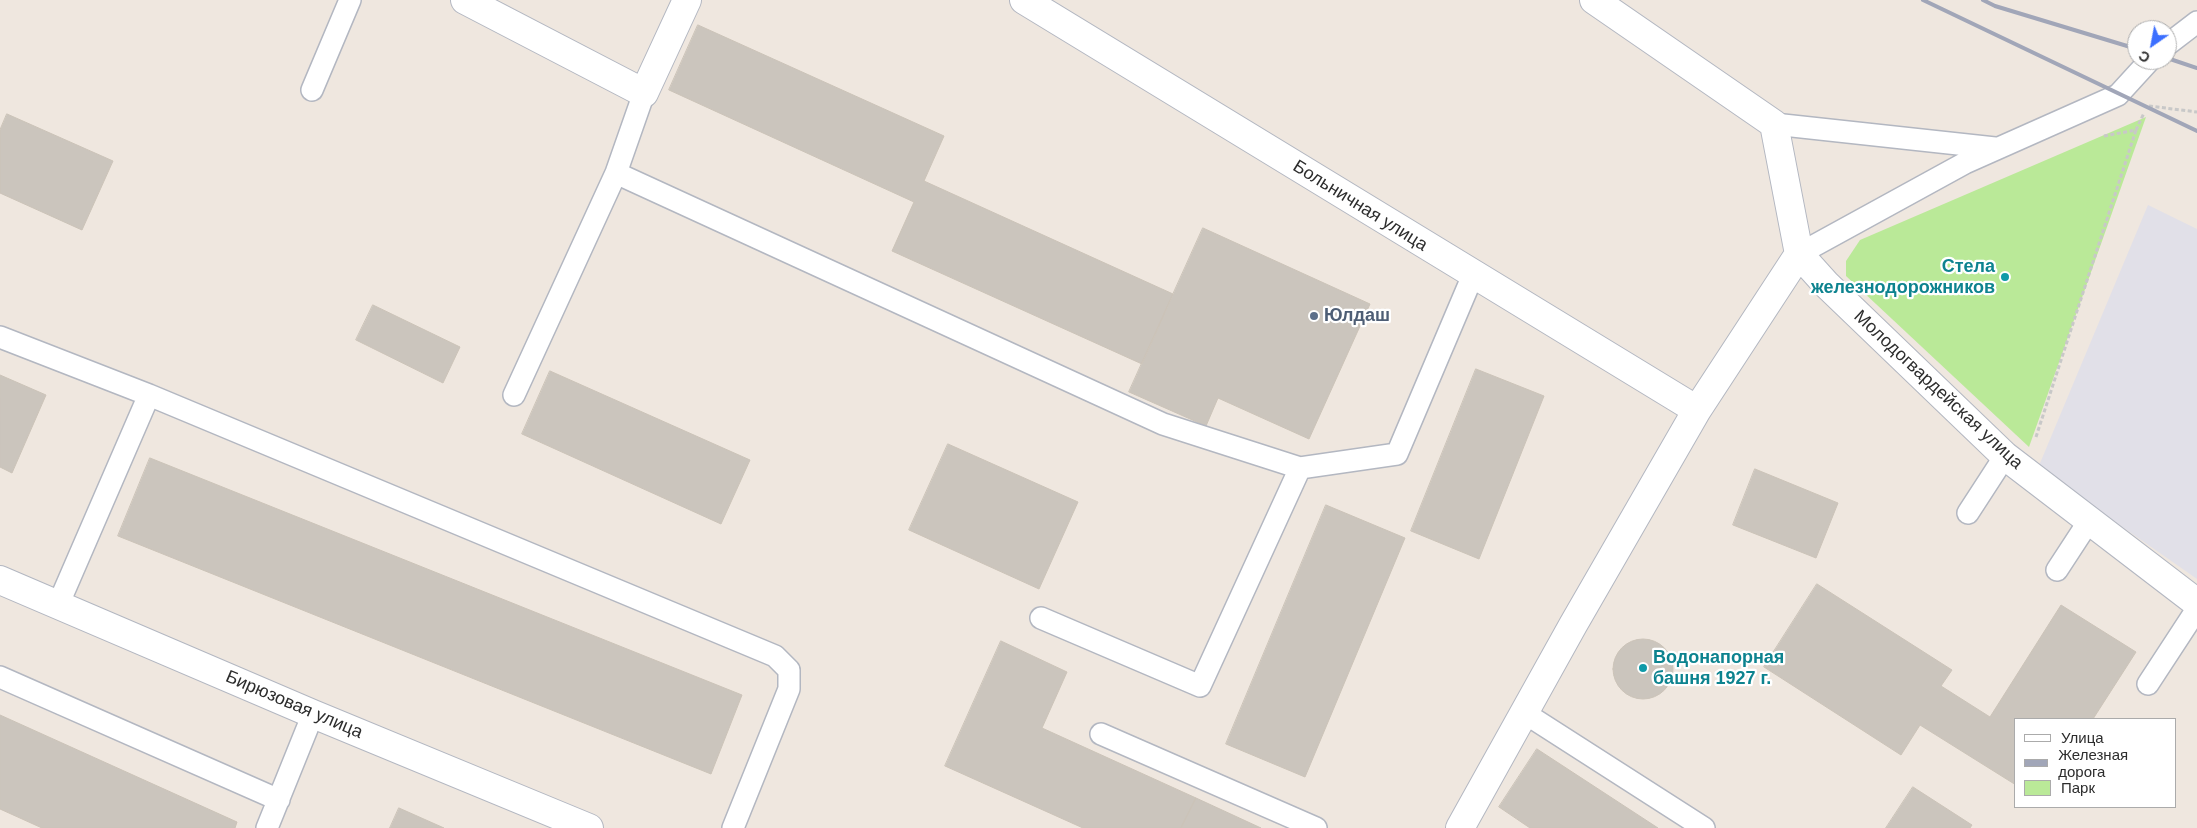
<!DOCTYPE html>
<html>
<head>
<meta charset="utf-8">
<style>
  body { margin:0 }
  #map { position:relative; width:2197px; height:828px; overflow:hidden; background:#efe7df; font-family:Arial,sans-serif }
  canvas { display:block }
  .legend { position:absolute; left:2014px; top:718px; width:162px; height:90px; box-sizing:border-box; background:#fff; border:1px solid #ababab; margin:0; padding:6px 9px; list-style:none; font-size:15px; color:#2d2d2d }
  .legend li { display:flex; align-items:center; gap:10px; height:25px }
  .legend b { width:25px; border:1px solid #ababab }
  .north { position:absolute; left:2127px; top:20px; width:50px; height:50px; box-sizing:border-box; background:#fff; border:1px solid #ababab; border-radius:50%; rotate:213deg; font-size:14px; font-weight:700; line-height:20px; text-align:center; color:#2d2d2d }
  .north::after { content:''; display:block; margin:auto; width:18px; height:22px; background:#3c6fff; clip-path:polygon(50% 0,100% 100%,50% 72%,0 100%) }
</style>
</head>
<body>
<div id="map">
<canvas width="2197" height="828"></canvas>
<ul class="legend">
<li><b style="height:6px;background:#fff"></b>Улица</li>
<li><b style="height:6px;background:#a1a6b8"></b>Железная дорога</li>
<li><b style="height:14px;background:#bae998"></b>Парк</li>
</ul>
<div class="north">С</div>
</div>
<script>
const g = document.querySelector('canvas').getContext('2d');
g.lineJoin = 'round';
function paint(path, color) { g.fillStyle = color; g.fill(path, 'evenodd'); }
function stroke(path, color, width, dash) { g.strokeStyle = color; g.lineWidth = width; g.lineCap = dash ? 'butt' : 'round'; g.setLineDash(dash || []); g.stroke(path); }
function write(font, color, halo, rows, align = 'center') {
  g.font = font + ' Arial,sans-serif'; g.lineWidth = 4.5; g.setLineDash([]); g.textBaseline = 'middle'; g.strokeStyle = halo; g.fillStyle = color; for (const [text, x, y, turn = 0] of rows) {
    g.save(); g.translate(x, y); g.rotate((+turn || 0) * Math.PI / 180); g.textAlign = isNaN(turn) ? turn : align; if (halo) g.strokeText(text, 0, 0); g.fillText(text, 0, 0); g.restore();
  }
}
const industrial = new Path2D(`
  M2148 205 2197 229V579L2038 468Z`);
const green = new Path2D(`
  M2146 117 2029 447 1846 276V261L1860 240Z`);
const building = new Path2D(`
  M698 25 944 136 924 181 1173 294 1142 364 892 251 914 202 669 90Z
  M7 114 113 161 82 230 0 193V130Z
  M1203 228 1370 304 1309 439 1218 398 1206 426 1129 392Z
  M373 305 460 347 443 383 356 340Z
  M1476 369 1544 396 1479 559 1411 531Z
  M550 371 750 460 721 524 522 434Z
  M0 375 46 395 12 473 0 467Z
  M948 444 1078 502 1039 589 909 530Z
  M150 458 742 695 711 774 118 536Z
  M1755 469 1838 503 1816 558 1733 525Z
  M1326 505 1405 538 1305 777 1226 744Z
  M1817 584 1952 670 1941 686 1990 717 2061 605 2136 652 2093 719H2016V785L1920 725 1901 755 1764 667Z
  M1613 669a30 30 0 1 1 60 0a30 30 0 1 1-60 0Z
  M1001 641 1067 672 1042 728 1196 798 1181 828H1083L945 766Z
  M0 715 237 822 235 828H42L0 809Z
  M1537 749 1658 828H1530L1499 807Z
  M1913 787 1972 825 1970 828H1886Z
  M1196 798 1261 828H1181Z
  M399 808 444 828H390Z`);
const path = new Path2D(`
  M2149 106 2197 112
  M2104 136 2136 130 2144 113
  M2036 437 2136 130`);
const lane = new Path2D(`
  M2167 45 2197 22
  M312 90 350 0
  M644 93 616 173 1163 424 1300 468 1397 454 1473 275
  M1774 124 1995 148
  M1799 254 1965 163 2118 95 2150 60
  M0 337 149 395 775 656 789 670V689L733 828
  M514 395 616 173
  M1968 513 2005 456
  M2057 570 2089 521
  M58 605 149 395
  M1041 618 1200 686 1300 468
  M0 677 279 800
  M2148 684 2197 609
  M1523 712 1704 828
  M1101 734 1316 828
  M267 828 313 714`);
const street = new Path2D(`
  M465 0 644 93 687 0
  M1024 0 1697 410
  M1594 0 1774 124 1799 254 1826 284 2005 456 2197 603
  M1460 828 1573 625 1697 410 1799 254`);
const secondary = new Path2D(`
  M0 580 313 714 589 828`);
const rail = new Path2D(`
  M1923 0 2197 131
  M1983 0 1995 6 2137 49
  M2167 58 2197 68`);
const markers = [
  [2005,277,5,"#0f9aa8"],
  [1314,316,5,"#5c6f8a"],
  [1643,668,5,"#0f9aa8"]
];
const streetNames = [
  ["Больничная улица",1360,206,32],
  ["Молодогвардейская улица",1938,390,43],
  ["Бирюзовая улица",294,705,23]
];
const cultureNames = [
  ["Стела",1995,267],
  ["железнодорожников",1995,288],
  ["Водонапорная",1653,658,"left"],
  ["башня 1927 г.",1653,679,"left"]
];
const serviceNames = [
  ["Юлдаш",1324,316]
];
paint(industrial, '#e1e0e8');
paint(green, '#bae998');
paint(building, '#cbc5bd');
stroke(building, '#cbc3b8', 1);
stroke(lane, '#b3b7c1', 24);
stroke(street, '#b3b7c1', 30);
stroke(secondary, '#b3b7c1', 30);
stroke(path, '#c8c8c8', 3, [4, 2.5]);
stroke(lane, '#fff', 21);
stroke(street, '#fff', 28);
stroke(secondary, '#fff', 28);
stroke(rail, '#a1a6b8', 4);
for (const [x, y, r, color] of markers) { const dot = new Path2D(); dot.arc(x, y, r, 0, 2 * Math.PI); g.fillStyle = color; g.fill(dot); stroke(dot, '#fff', 2); }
write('18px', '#2d2d2d', '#fff', streetNames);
write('bold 18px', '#0d838f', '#fff', cultureNames, 'right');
write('bold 18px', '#4e5e75', '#fff', serviceNames, 'left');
</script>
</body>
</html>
